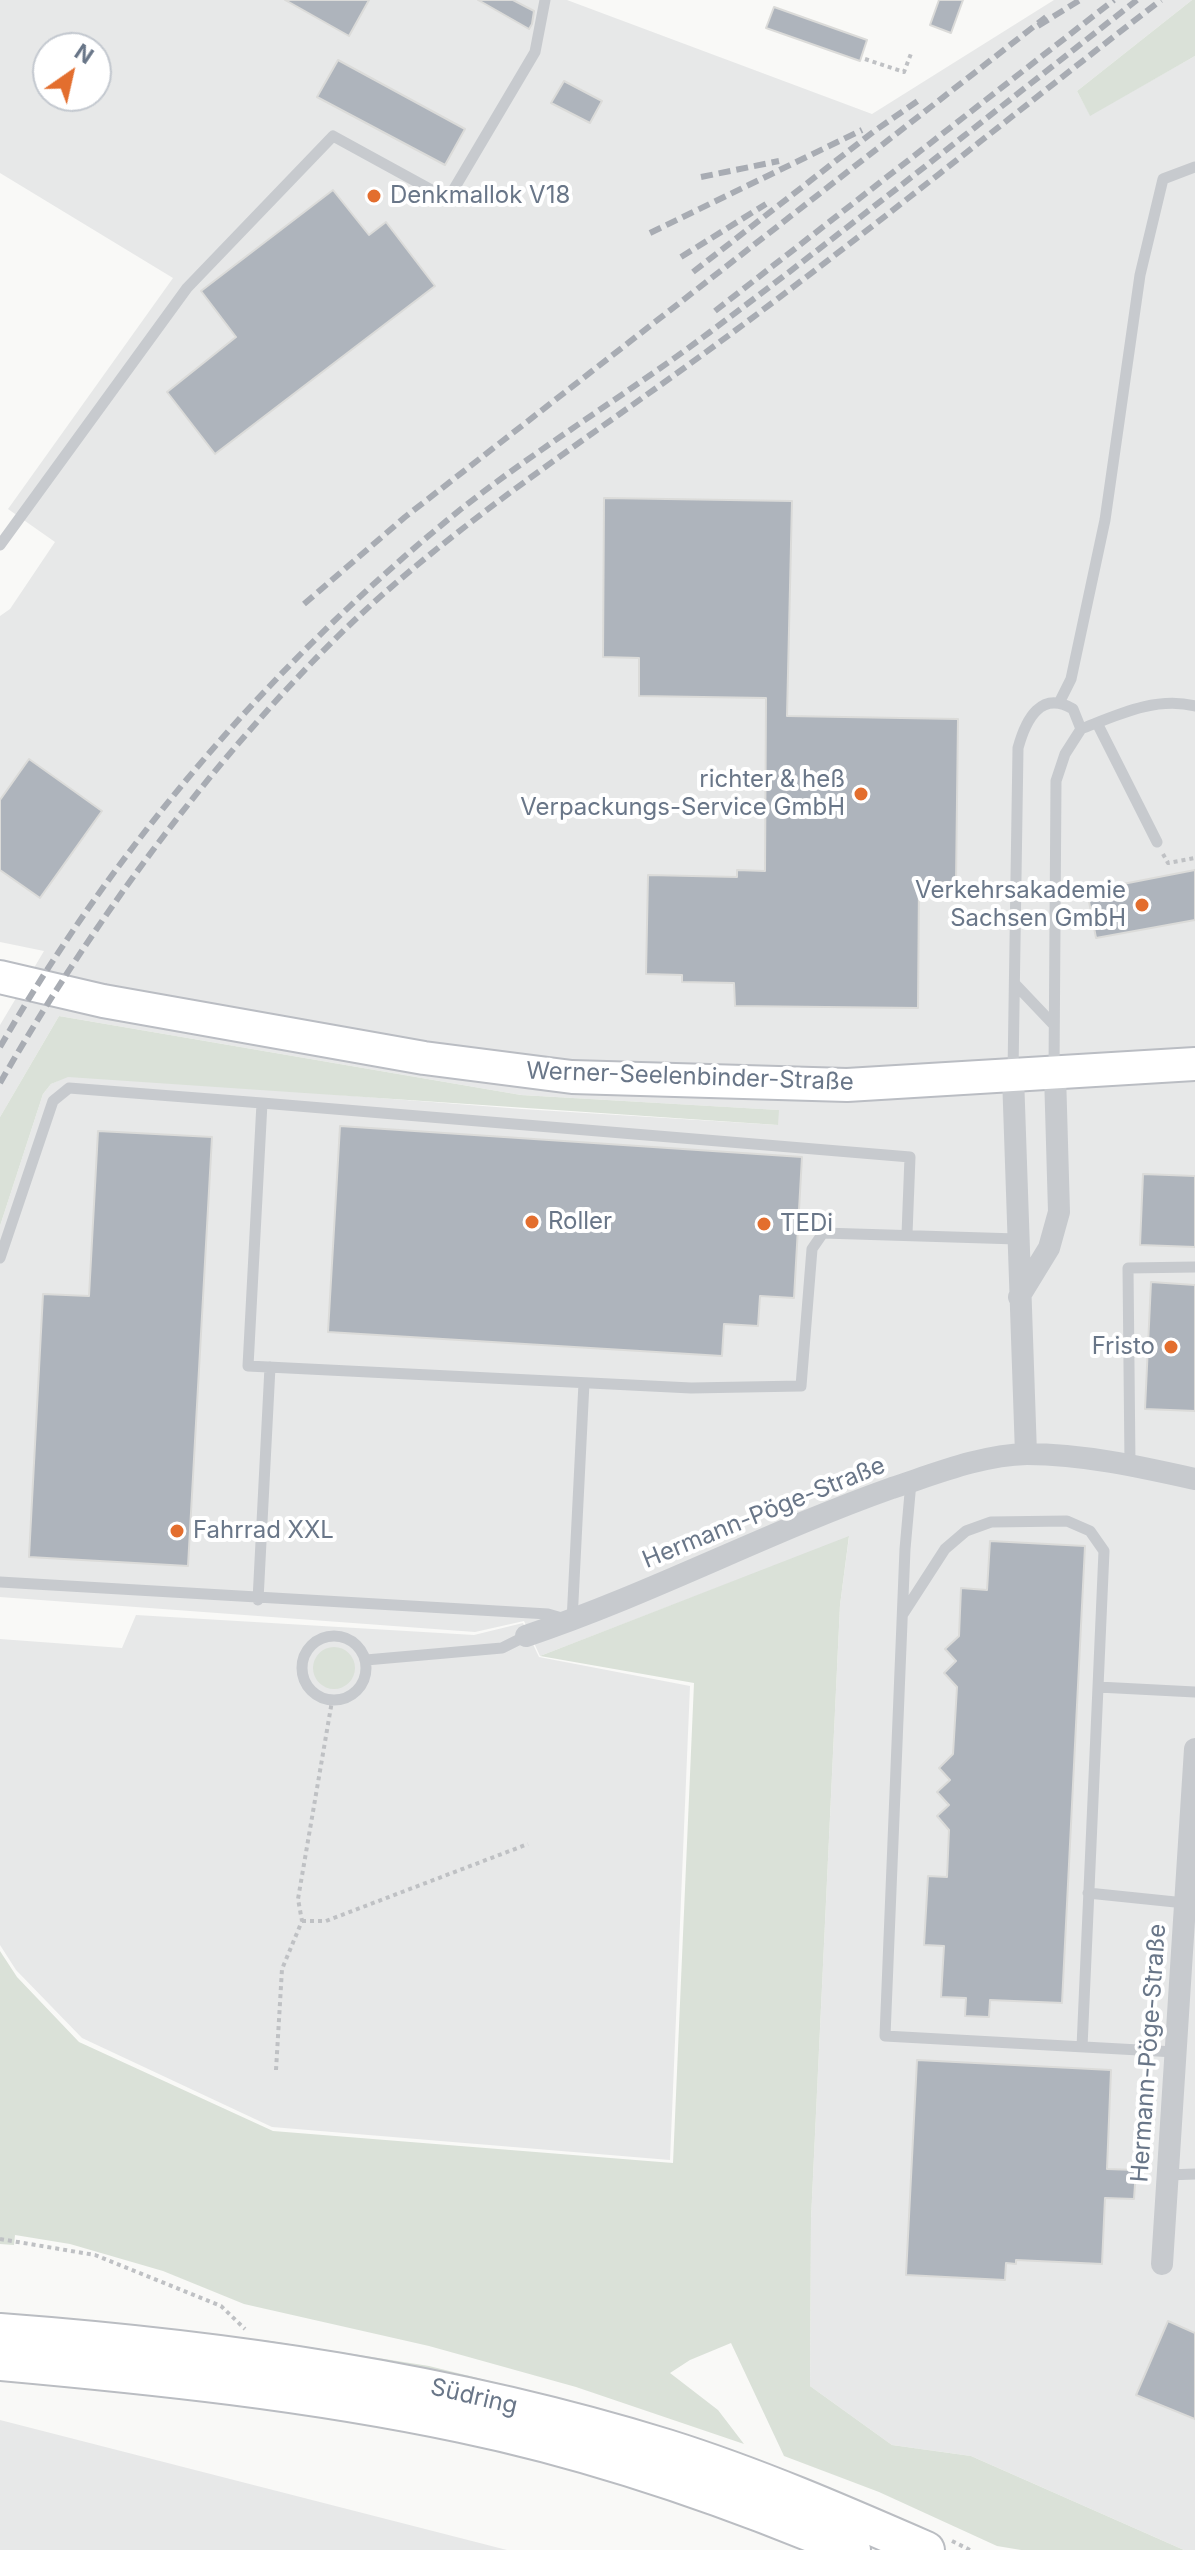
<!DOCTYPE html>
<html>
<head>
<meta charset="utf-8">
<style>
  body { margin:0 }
  #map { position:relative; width:1195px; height:2550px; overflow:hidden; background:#f9f9f7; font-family:Inter,sans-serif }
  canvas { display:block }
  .north { position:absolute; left:32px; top:32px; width:80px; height:80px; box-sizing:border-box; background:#fff; border:2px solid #c3c8cf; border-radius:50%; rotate:34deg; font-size:22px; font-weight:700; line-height:32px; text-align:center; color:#697688 }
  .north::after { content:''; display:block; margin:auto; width:28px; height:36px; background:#e36e2e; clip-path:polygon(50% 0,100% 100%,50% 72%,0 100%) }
</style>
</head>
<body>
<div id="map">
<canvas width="1195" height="2550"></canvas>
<div class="north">N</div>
</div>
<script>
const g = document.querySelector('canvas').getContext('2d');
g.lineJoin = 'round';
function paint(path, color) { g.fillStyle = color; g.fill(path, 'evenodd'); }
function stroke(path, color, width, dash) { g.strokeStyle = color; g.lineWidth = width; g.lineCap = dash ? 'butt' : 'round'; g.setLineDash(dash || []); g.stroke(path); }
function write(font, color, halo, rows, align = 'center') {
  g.font = font + ' Inter,sans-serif'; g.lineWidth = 8; g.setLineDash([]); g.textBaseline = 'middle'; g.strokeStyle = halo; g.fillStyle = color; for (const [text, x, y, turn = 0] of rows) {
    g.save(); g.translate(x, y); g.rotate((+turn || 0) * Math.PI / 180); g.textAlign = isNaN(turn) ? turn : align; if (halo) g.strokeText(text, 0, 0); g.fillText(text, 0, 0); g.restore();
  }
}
const built = new Path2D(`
  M0 0H567L872 114 1054 0H1192L1077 91 1090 115 1195 56V2550H1184L971 2456 892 2445 810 2386 811 2219 840 1605 849 1537 540 1656 524 1621 475 1632 0 1597V1226L43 1094 51 1084 68 1076 121 1078 522 1109 778 1125V1110L521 1095 59 1016 0 1117V1025L44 951 0 942V616L10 609 55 542 8 509 173 278 0 173ZM48 48H96V96H48Z
  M136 1615 474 1635 523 1623 539 1657 690 1686 670 2160 272 2127 82 2038 16 1970 0 1945V1639L122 1648Z
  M0 2420 507 2550H0Z`);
const green = new Path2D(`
  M1192 0H1195V56L1090 116 1077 91Z
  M59 1016 521 1095 779 1110 778 1125 68 1077 51 1084 43 1094 0 1226V1117Z
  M849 1536 840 1605 811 2219 810 2386 892 2445 971 2456 1184 2550H1021L997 2546 879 2492 784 2456 731 2343 690 2360 670 2373 718 2410 744 2444 576 2387 429 2346 244 2304 163 2271 70 2244 15 2235 14 2245 0 2244V1951L17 1977 79 2042 273 2131 673 2163 694 1683 540 1656Z
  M313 1668a21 21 0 1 1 42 0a21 21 0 1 1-42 0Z
  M264 2340 429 2366 571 2401 578 2407 266 2348Z`);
const building = new Path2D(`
  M285 0H369L349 36Z
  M478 0H513L534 11 532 24 529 29Z
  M939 0H963L951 33 930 25Z
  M774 7 867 40 860 61 766 28Z
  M338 60 465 129 445 165 317 97Z
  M564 81 602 101 590 123 551 103Z
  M333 190 369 235 386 222 435 286 215 454 167 392 236 337 201 291Z
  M604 498 792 501 787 716 958 719 956 883 919 882 918 1008 735 1006 734 983 682 982V975L646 974 648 875 737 877V870L765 871 766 698 639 696V658L603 657Z
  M29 759 102 811 40 898 0 870V800Z
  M1195 870V920L1096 938 1087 891Z
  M340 1126 802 1157 794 1298 760 1296 758 1326 724 1324 722 1356 328 1332Z
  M98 1131 212 1137 188 1566 29 1557 43 1294 89 1296Z
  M1143 1174 1195 1176V1247L1140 1245Z
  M1151 1282 1195 1285V1411L1145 1409Z
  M990 1541 1085 1546 1062 2003 990 2000 989 2017 965 2016 966 1998 941 1997 944 1946 924 1945 928 1876 947 1877 949 1830 937 1816 949 1805 937 1792 950 1780 939 1768 953 1754 957 1687 944 1673 956 1661 945 1649 959 1636 961 1588 987 1590Z
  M917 2060 1111 2070 1107 2169 1136 2170 1134 2199 1105 2198 1102 2264 1016 2260V2264L1006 2263 1005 2280 906 2275Z
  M1168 2321 1195 2333V2419L1136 2395Z`);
const path = new Path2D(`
  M865 59 904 72 912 51
  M1163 854 1168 863 1195 858
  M302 1921H326L528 1844
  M276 2070 282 1969 302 1921 298 1899 332 1701
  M0 2239 95 2255 221 2306 245 2329
  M952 2541 970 2550`);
const service = new Path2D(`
  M0 545 187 288 333 136 448 199 535 52 545 0
  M1060 701 1071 679 1105 520 1140 275 1163 179 1195 167
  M1097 723 1157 842
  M1081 729C1117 715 1156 696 1195 706
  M1015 984 1053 1024
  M1013 1072 1018 748C1026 719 1041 690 1073 709L1081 729 1065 754 1056 781 1054 1070
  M907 1234 910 1157 262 1103 248 1366 691 1388 801 1386 812 1249 823 1233 1017 1239
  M0 1258 53 1101 69 1088 262 1103
  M1130 1464 1128 1268 1195 1267
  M911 1482 905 1549 885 2036 1175 2052
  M0 1582 548 1614 572 1621 584 1383
  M258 1600 270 1367
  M903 1614 945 1549 966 1531 991 1522 1067 1521 1090 1531 1104 1551 1098 1687 1195 1692
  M302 1668a32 32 0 1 1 64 0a32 32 0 1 1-64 0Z
  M366 1660 502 1648 526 1636
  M1088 1893 1185 1903
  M1082 2047 1098 1687
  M1167 2175 1195 2174`);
const minor = new Path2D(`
  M1013 1076 1026 1454
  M1019 1297 1049 1248 1059 1212 1055 1074
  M526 1636C651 1594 768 1532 892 1488 935 1474 981 1455 1027 1454 1083 1454 1141 1467 1195 1479
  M1162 2264 1195 1749`);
const secondary = new Path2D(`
  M0 977 103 1001 424 1058 572 1077 847 1085 1195 1064`);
const primary = new Path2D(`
  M0 2332C226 2349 450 2381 667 2448 756 2476 841 2513 926 2550
  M0 2362C155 2376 309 2392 461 2424 596 2452 726 2497 852 2550`);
const rail = new Path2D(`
  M1038 26 1080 0
  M701 177 779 161
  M650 233 862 130
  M681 257 766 204
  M693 272 873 132 922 98
  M715 311 1114 0
  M304 604 405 517 1046 17
  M0 1047C119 841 276 659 461 509 541 446 629 393 710 332 854 224 995 111 1137 0
  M0 1083C90 927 196 781 322 652 436 536 572 450 702 355 858 241 1008 118 1161 0`);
const markers = [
  [374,196,8,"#e36e2e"],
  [861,794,8,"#e36e2e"],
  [1142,905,8,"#e36e2e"],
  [532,1222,8,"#e36e2e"],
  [764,1224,8,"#e36e2e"],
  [1171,1347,8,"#e36e2e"],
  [177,1531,8,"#e36e2e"]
];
const poiNames = [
  ["Denkmallok V18",390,196],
  ["richter & heß",845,780,"right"],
  ["Verpackungs-Service GmbH",845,808,"right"],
  ["Verkehrsakademie",1126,891,"right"],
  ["Sachsen GmbH",1126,919,"right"],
  ["Roller",548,1222],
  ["TEDi",780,1224],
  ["Fristo",1155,1347,"right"],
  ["Fahrrad XXL",193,1531]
];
const streetNames = [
  ["Werner-Seelenbinder-Straße",690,1077,2],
  ["Hermann-Pöge-Straße",764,1513,-22],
  ["Hermann-Pöge-Straße",1149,2053,-86],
  ["Südring",474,2397,13]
];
paint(built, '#e7e8e8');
paint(green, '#dae1d8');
paint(building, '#aeb4bc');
stroke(building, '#dbdbd9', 2);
stroke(secondary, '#babdc3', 36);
stroke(primary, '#babdc2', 40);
stroke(path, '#bfc1c4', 4, [4, 4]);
stroke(service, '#c7cace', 11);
stroke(minor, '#c7cace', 22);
stroke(secondary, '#fff', 32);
stroke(primary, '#fff', 36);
stroke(rail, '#a8acb3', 6, [12, 6]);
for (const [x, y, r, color] of markers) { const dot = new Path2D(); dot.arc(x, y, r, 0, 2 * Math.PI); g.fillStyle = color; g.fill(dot); stroke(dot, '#fff', 3); }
write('24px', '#697688', '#fff', poiNames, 'left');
write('24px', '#697688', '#fff', streetNames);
</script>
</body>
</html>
